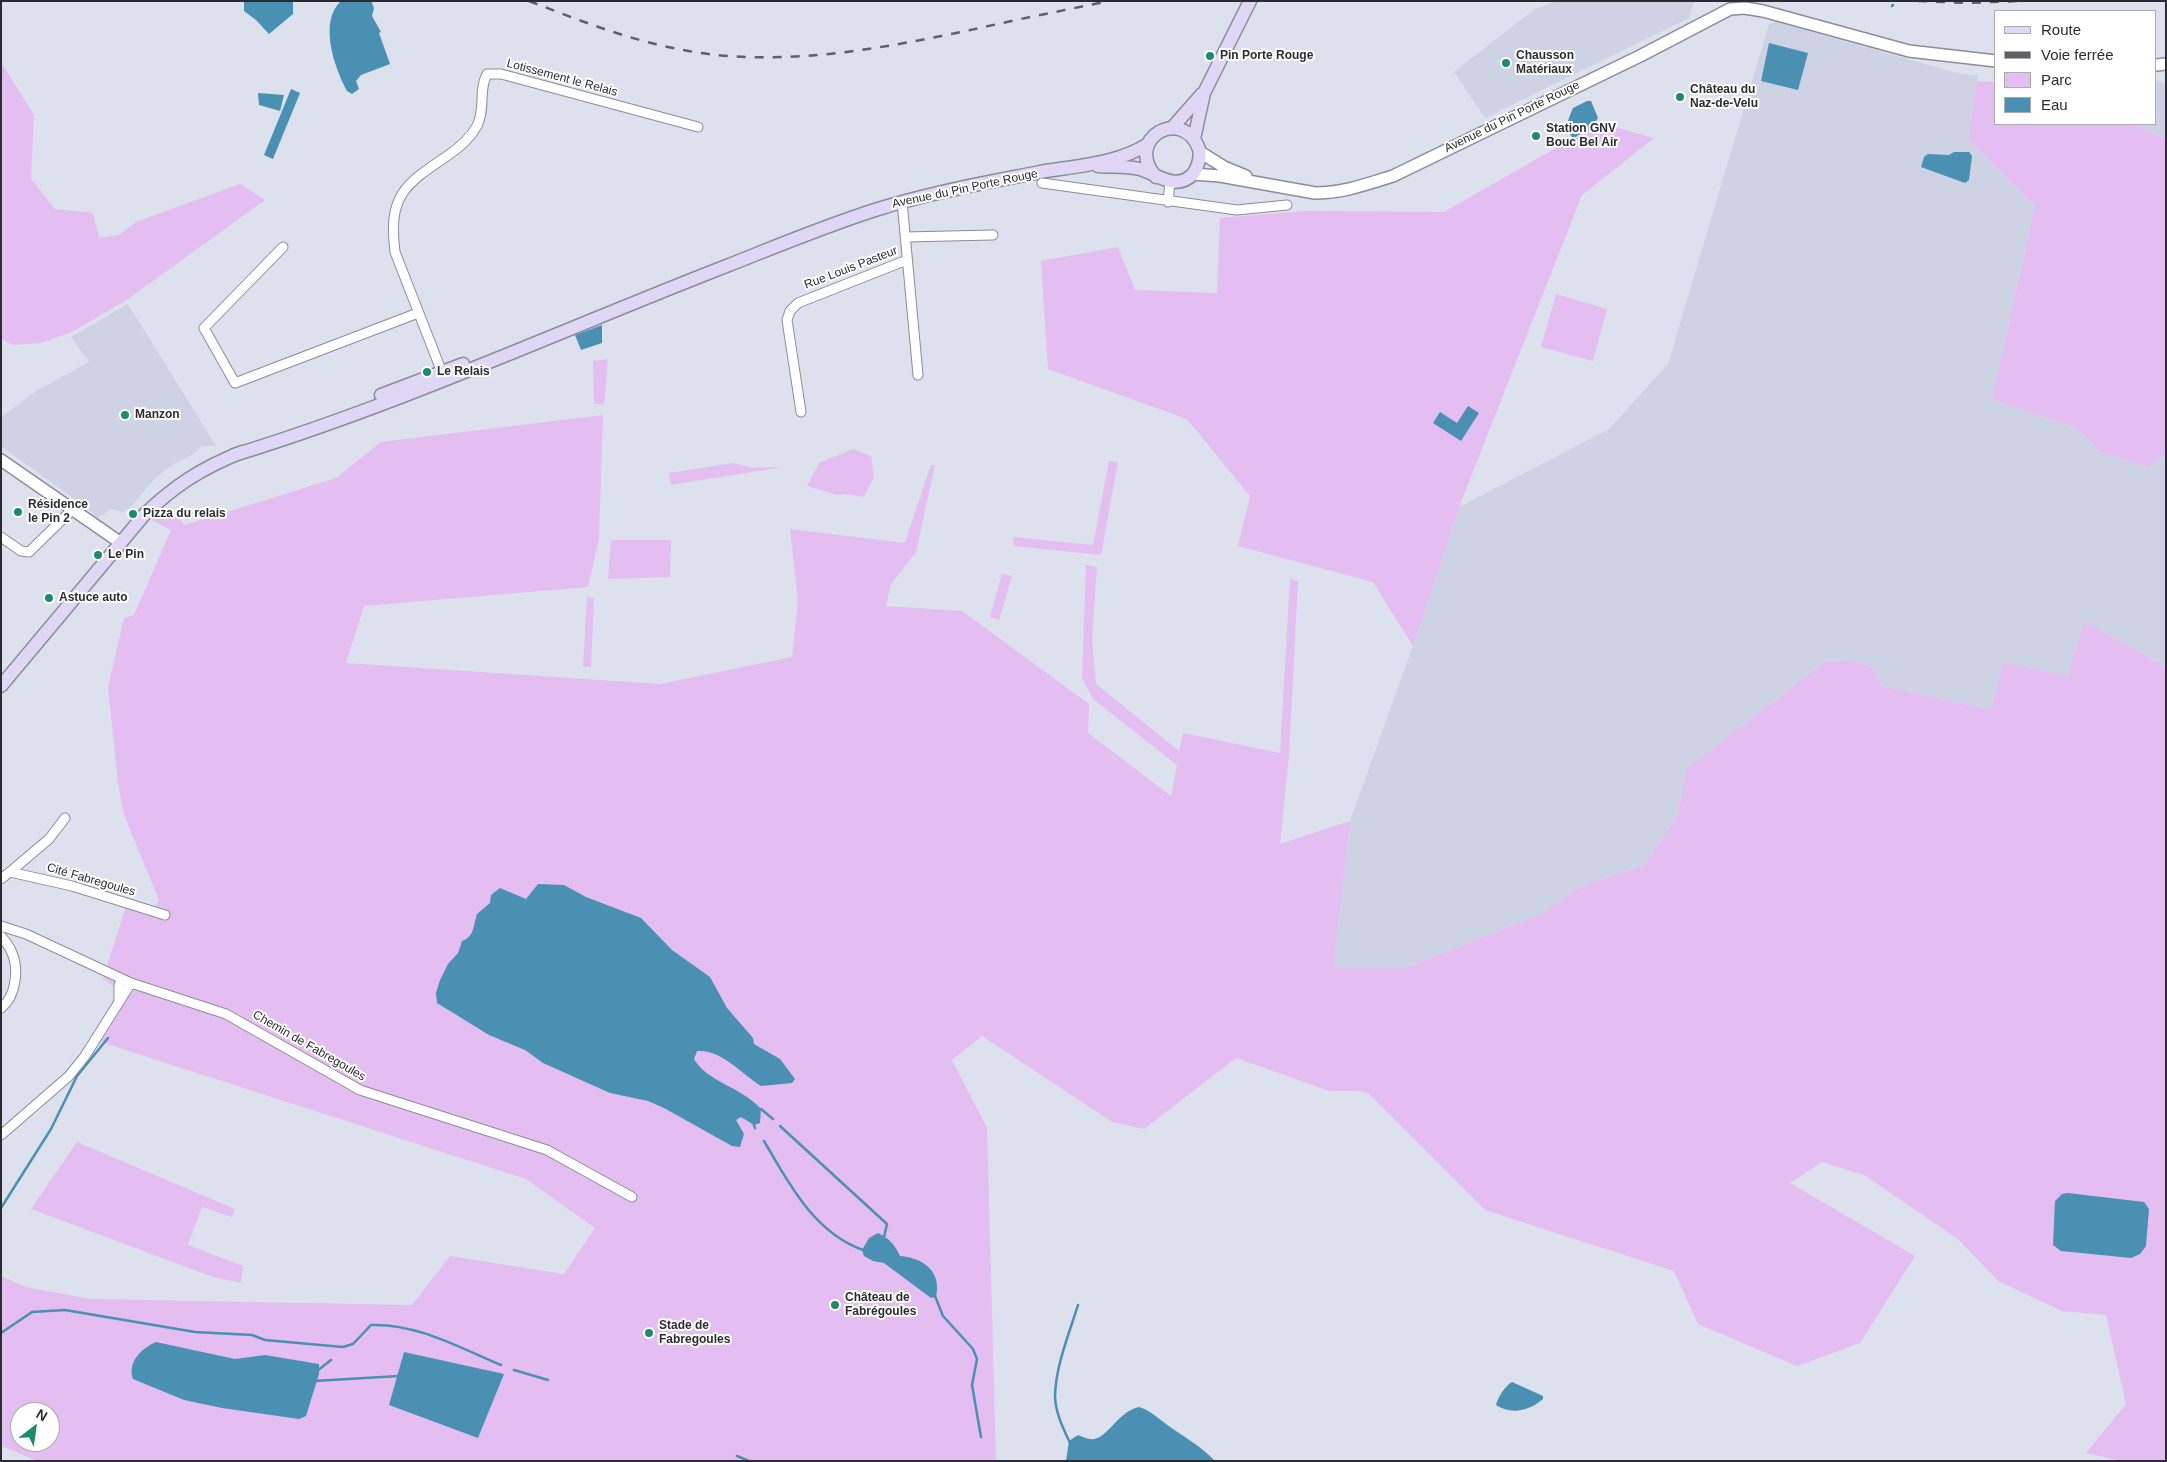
<!DOCTYPE html>
<html>
<head>
<meta charset="utf-8">
<style>
  body { margin:0 }
  #map { position:relative; width:2167px; height:1462px; overflow:hidden; background:#dde0ed; font-family:Arial,sans-serif }
  canvas { display:block }
  .frame { position:absolute; inset:0; border:2px solid #2b2c31; pointer-events:none }
  .legend { position:absolute; left:1994px; top:10px; width:162px; height:115px; box-sizing:border-box; background:#fff; border:1px solid #aaabad; margin:0; padding:6px 9px; list-style:none; font-size:15px; color:#2b2c31 }
  .legend li { display:flex; align-items:center; gap:10px; height:25px }
  .legend b { width:25px; border:1px solid #aaabad }
  .north { position:absolute; left:10px; top:1402px; width:50px; height:50px; box-sizing:border-box; background:#fff; border:1px solid #aaabad; border-radius:50%; rotate:30deg; font-size:14px; font-weight:700; line-height:20px; text-align:center; color:#2b2c31 }
  .north::after { content:''; display:block; margin:auto; width:18px; height:22px; background:#1b8b6b; clip-path:polygon(50% 0,100% 100%,50% 72%,0 100%) }
</style>
</head>
<body>
<div id="map">
<canvas width="2167" height="1462"></canvas>
<div class="frame"></div>
<ul class="legend">
<li><b style="height:6px;background:#e0d6f5"></b>Route</li>
<li><b style="height:6px;background:#5e6067"></b>Voie ferrée</li>
<li><b style="height:14px;background:#e4bef0"></b>Parc</li>
<li><b style="height:14px;background:#4990b3"></b>Eau</li>
</ul>
<div class="north">N</div>
</div>
<script>
const g = document.querySelector('canvas').getContext('2d');
g.lineJoin = 'round';
function paint(path, color) { g.fillStyle = color; g.fill(path, 'evenodd'); }
function stroke(path, color, width, dash) { g.strokeStyle = color; g.lineWidth = width; g.lineCap = dash ? 'butt' : 'round'; g.setLineDash(dash || []); g.stroke(path); }
function write(font, color, halo, rows, align = 'center') {
  g.font = font + ' Arial,sans-serif'; g.lineWidth = 4; g.setLineDash([]); g.textBaseline = 'middle'; g.strokeStyle = halo; g.fillStyle = color; for (const [text, x, y, turn = 0] of rows) {
    g.save(); g.translate(x, y); g.rotate((+turn || 0) * Math.PI / 180); g.textAlign = isNaN(turn) ? turn : align; if (halo) g.strokeText(text, 0, 0); g.fillText(text, 0, 0); g.restore();
  }
}
const built = new Path2D(`
  M1557 1H1694L1689 18 1485 118 1454 72 1535 9Z
  M1776 22 1953 72 1978 76 1968 139 2035 206 1992 399 2077 428 2100 452 2148 467 2166 454V667L2084 621 2068 678 1991 710 1881 686 1873 667 1852 661 1825 662 1686 769 1678 815 1644 865 1580 887 1544 913 1408 967H1332L1350 821 1413 646 1459 507 1609 429 1668 364 1769 24Z
  M2156 80 2166 83V139L2131 124H2156Z
  M128 304 216 446H202L193 454 174 464 155 478 131 507 123 512 112 509 97 518 91 511 1 446V417L38 390 89 362 71 337Z`);
const green = new Path2D(`
  M1 62 34 115 31 179 55 209 93 213 99 238 119 235 136 222 240 184 265 200 128 299 72 332 41 343 13 345 1 339Z
  M1977 81 1996 82V124H2131L2166 139V454L2148 467 2100 452 2077 428 1992 399 2035 206 1968 139Z
  M1600 123 1654 138 1582 195 1459 507 1413 646 1373 582 1238 546 1250 496 1187 419 1048 369 1041 261 1118 247 1135 290 1217 293 1220 218 1307 211 1444 212Z
  M1556 294 1607 309 1593 361 1541 347Z
  M608 359 604 405 594 403 593 361Z
  M603 415 599 539 588 587 364 606 346 663 660 684 792 657 798 601 790 529 905 543 931 465H935L916 552 891 584 886 606 962 611 1089 704 1088 733 1171 796 1177 765 1093 699 1082 678 1086 565 1097 567 1092 638 1096 684 1179 751 1183 733 1280 753 1290 579 1298 581 1289 755 1280 844 1350 821 1333 967H1408L1544 913 1580 887 1644 865 1678 815 1686 769 1825 662 1852 661 1873 667 1881 686 1991 710 2004 662 2068 677 2084 621 2166 667V1461H2122L2086 1453 2126 1404 2106 1315 2062 1311 1998 1281 1958 1239 1864 1175 1822 1162 1790 1183 1915 1256 1860 1343 1797 1366 1698 1324 1674 1271 1485 1210 1368 1093 1358 1091H1330L1236 1058 1144 1129 1112 1122 982 1036 952 1060 987 1128 996 1461H38L1 1446V1276L26 1287 90 1299 412 1305 450 1256 564 1274 595 1228 526 1179 101 1042 128 998 103 978 128 900 154 908 159 900 124 815 118 783 108 687 124 618 134 615 171 530 150 519 170 509 185 525 336 478 381 442ZM20 1412H50V1442H20Z
  M853 449 871 456 874 477 864 497 845 494 837 495 807 486 819 463Z
  M1109 461 1118 462 1101 555 1014 546 1013 537 1093 545Z
  M733 463 753 468 783 467 671 485 669 473Z
  M611 540H671L670 577 608 579Z
  M1002 574 1012 576 999 620 990 617Z
  M587 597 594 598 591 667H583Z
  M77 1142 235 1209 232 1217 202 1207 188 1245 243 1266 241 1283 213 1277 31 1209Z`);
const water = new Path2D(`
  M244 1H293V14L269 34 256 20 244 11Z
  M341 1H371L374 8 372 16 381 32 379 33 390 64 361 75 356 81 359 89 352 94 347 91C335 69 318 22 341 1Z
  M1769 43 1808 53 1798 90 1761 81Z
  M291 89 300 93 273 159 264 155Z
  M258 93 284 95 280 111 259 105Z
  M1587 101H1591L1598 118 1591 129 1573 138C1564 127 1568 120 1573 108Z
  M1954 152H1969L1972 156 1969 180 1965 183 1921 167 1924 157 1928 154 1949 155Z
  M602 325V343L581 350 575 335Z
  M1468 406 1479 413 1461 441 1433 423 1440 412 1457 423Z
  M538 884 564 885 586 897 641 918 672 950 710 977 727 1008 753 1038 754 1044 780 1059 795 1079 792 1083 761 1086C742 1074 721 1049 697 1051L694 1059C707 1082 742 1087 761 1109L760 1123 754 1125 741 1117 736 1120 744 1134 740 1147 732 1146 664 1108 648 1101 610 1093 543 1063 525 1050 489 1035 437 1003 436 993 440 980 448 964 458 953 462 941C475 936 473 926 477 914L490 903 491 895 500 888 526 899Z
  M2068 1193 2144 1202 2149 1209 2146 1246 2140 1254 2131 1258 2061 1251 2053 1245 2055 1201 2062 1194Z
  M878 1233C889 1238 895 1245 900 1256 924 1258 942 1272 936 1297L931 1298 884 1263 873 1261 864 1256 862 1250 869 1238Z
  M156 1342 235 1359 265 1355 319 1364V1374L306 1416 299 1419 222 1408 184 1400 133 1379C127 1362 142 1348 156 1342Z
  M404 1352 504 1374 478 1438 389 1405Z
  M1512 1382 1543 1396V1399C1529 1411 1511 1415 1496 1405 1498 1397 1505 1386 1512 1382Z
  M1139 1407C1149 1410 1154 1415 1162 1421 1180 1435 1199 1444 1215 1461H1066L1069 1441 1078 1435C1083 1437 1089 1440 1094 1439 1108 1437 1119 1411 1139 1407Z`);
const stream = new Path2D(`
  M1892 6 1893 5
  M761 1109 773 1119
  M754 1125 755 1128
  M780 1126 887 1224 884 1237
  M764 1141C788 1182 814 1233 863 1250
  M1 1208 51 1129 77 1076 108 1038
  M935 1296 943 1316 973 1349 977 1359 972 1385 981 1437
  M1 1333 32 1312 65 1310 195 1332 252 1335 265 1340 343 1347 353 1344 371 1325C416 1323 460 1348 501 1365
  M514 1370 548 1380
  M317 1371 331 1360
  M314 1381 399 1376
  M1070 1443C1063 1428 1055 1412 1055 1395 1056 1365 1069 1334 1078 1305
  M737 1456 749 1461`);
const minor = new Path2D(`
  M1042 183 1237 210 1287 205
  M902 201 918 375
  M1168 202 1170 182
  M905 237 993 235
  M283 247 204 328 235 383 418 313
  M443 375 395 252C388 196 404 185 447 156 459 148 470 139 477 126 486 107 478 91 487 74H501L698 127
  M801 412 787 320 790 311 798 303 907 260
  M1 537 21 551 29 552 72 510
  M10 872 49 839 65 818
  M1 879 10 872 72 886 165 915
  M1 926 26 934 131 983 226 1014 360 1090 547 1150 632 1197
  M1 936C5 941 10 947 12 953 19 969 16 997 1 1008
  M119 1001V985L122 979
  M1 1135 69 1076 85 1056 131 983`);
const tertiary = new Path2D(`
  M2156 65 2166 64
  M1200 152 1224 167 1246 176
  M1193 174 1220 176 1315 193C1343 193 1367 184 1393 176L1640 56 1730 9 1745 8 1763 11 1909 51 1996 61
  M1 460 121 543`);
const secondary = new Path2D(`
  M1172 128 1202 94
  M1194 139 1204 93 1250 1
  M1098 166C1111 167 1127 166 1140 169 1157 174 1176 192 1193 174 1198 167 1201 157 1199 149 1182 105 1123 139 1156 177
  M381 395 463 364
  M234 455C403 403 564 329 729 265 777 246 825 226 875 210 928 193 985 183 1040 172 1076 166 1117 164 1148 144
  M1 686 144 515C175 485 202 468 242 452`);
const rail = new Path2D(`
  M529 1C576 19 623 38 673 48 774 70 880 49 980 28 1023 18 1066 10 1109 1
  M1918 1 1968 3 2018 1`);
const markers = [
  [1210,56,5,"#1b8b6b"],
  [1506,63,5,"#1b8b6b"],
  [1680,97,5,"#1b8b6b"],
  [1536,136,5,"#1b8b6b"],
  [427,372,5,"#1b8b6b"],
  [125,415,5,"#1b8b6b"],
  [18,512,5,"#1b8b6b"],
  [133,514,5,"#1b8b6b"],
  [98,555,5,"#1b8b6b"],
  [49,598,5,"#1b8b6b"],
  [835,1305,5,"#1b8b6b"],
  [649,1333,5,"#1b8b6b"]
];
const poiNames = [
  ["Pin Porte Rouge",1220,56],
  ["Chausson",1516,56],
  ["Matériaux",1516,70],
  ["Château du",1690,90],
  ["Naz-de-Velu",1690,104],
  ["Station GNV",1546,129],
  ["Bouc Bel Air",1546,143],
  ["Le Relais",437,372],
  ["Manzon",135,415],
  ["Résidence",28,505],
  ["le Pin 2",28,519],
  ["Pizza du relais",143,514],
  ["Le Pin",108,555],
  ["Astuce auto",59,598],
  ["Château de",845,1298],
  ["Fabrégoules",845,1312],
  ["Stade de",659,1326],
  ["Fabregoules",659,1340]
];
const streetNames = [
  ["Lotissement le Relais",562,78,15],
  ["Avenue du Pin Porte Rouge",1512,117,-26],
  ["Avenue du Pin Porte Rouge",965,189,-12],
  ["Rue Louis Pasteur",851,268,-21],
  ["Cité Fabregoules",91,880,16],
  ["Chemin de Fabregoules",309,1046,30]
];
paint(built, '#cdd2e5');
paint(green, '#e4bef0');
paint(water, '#4990b3');
stroke(stream, '#4990b3', 2.5);
stroke(minor, '#8a8d99', 11);
stroke(tertiary, '#8a8d99', 14);
stroke(secondary, '#8a8d99', 15);
stroke(minor, '#fff', 9);
stroke(tertiary, '#fff', 11);
stroke(secondary, '#e0d6f5', 12);
stroke(rail, '#5e6067', 2.5, [9, 9]);
for (const [x, y, r, color] of markers) { const dot = new Path2D(); dot.arc(x, y, r, 0, 2 * Math.PI); g.fillStyle = color; g.fill(dot); stroke(dot, '#fff', 2); }
write('bold 12px', '#2b2c31', '#fff', poiNames, 'left');
write('12px', '#2b2c31', '#fff', streetNames);
</script>
</body>
</html>
